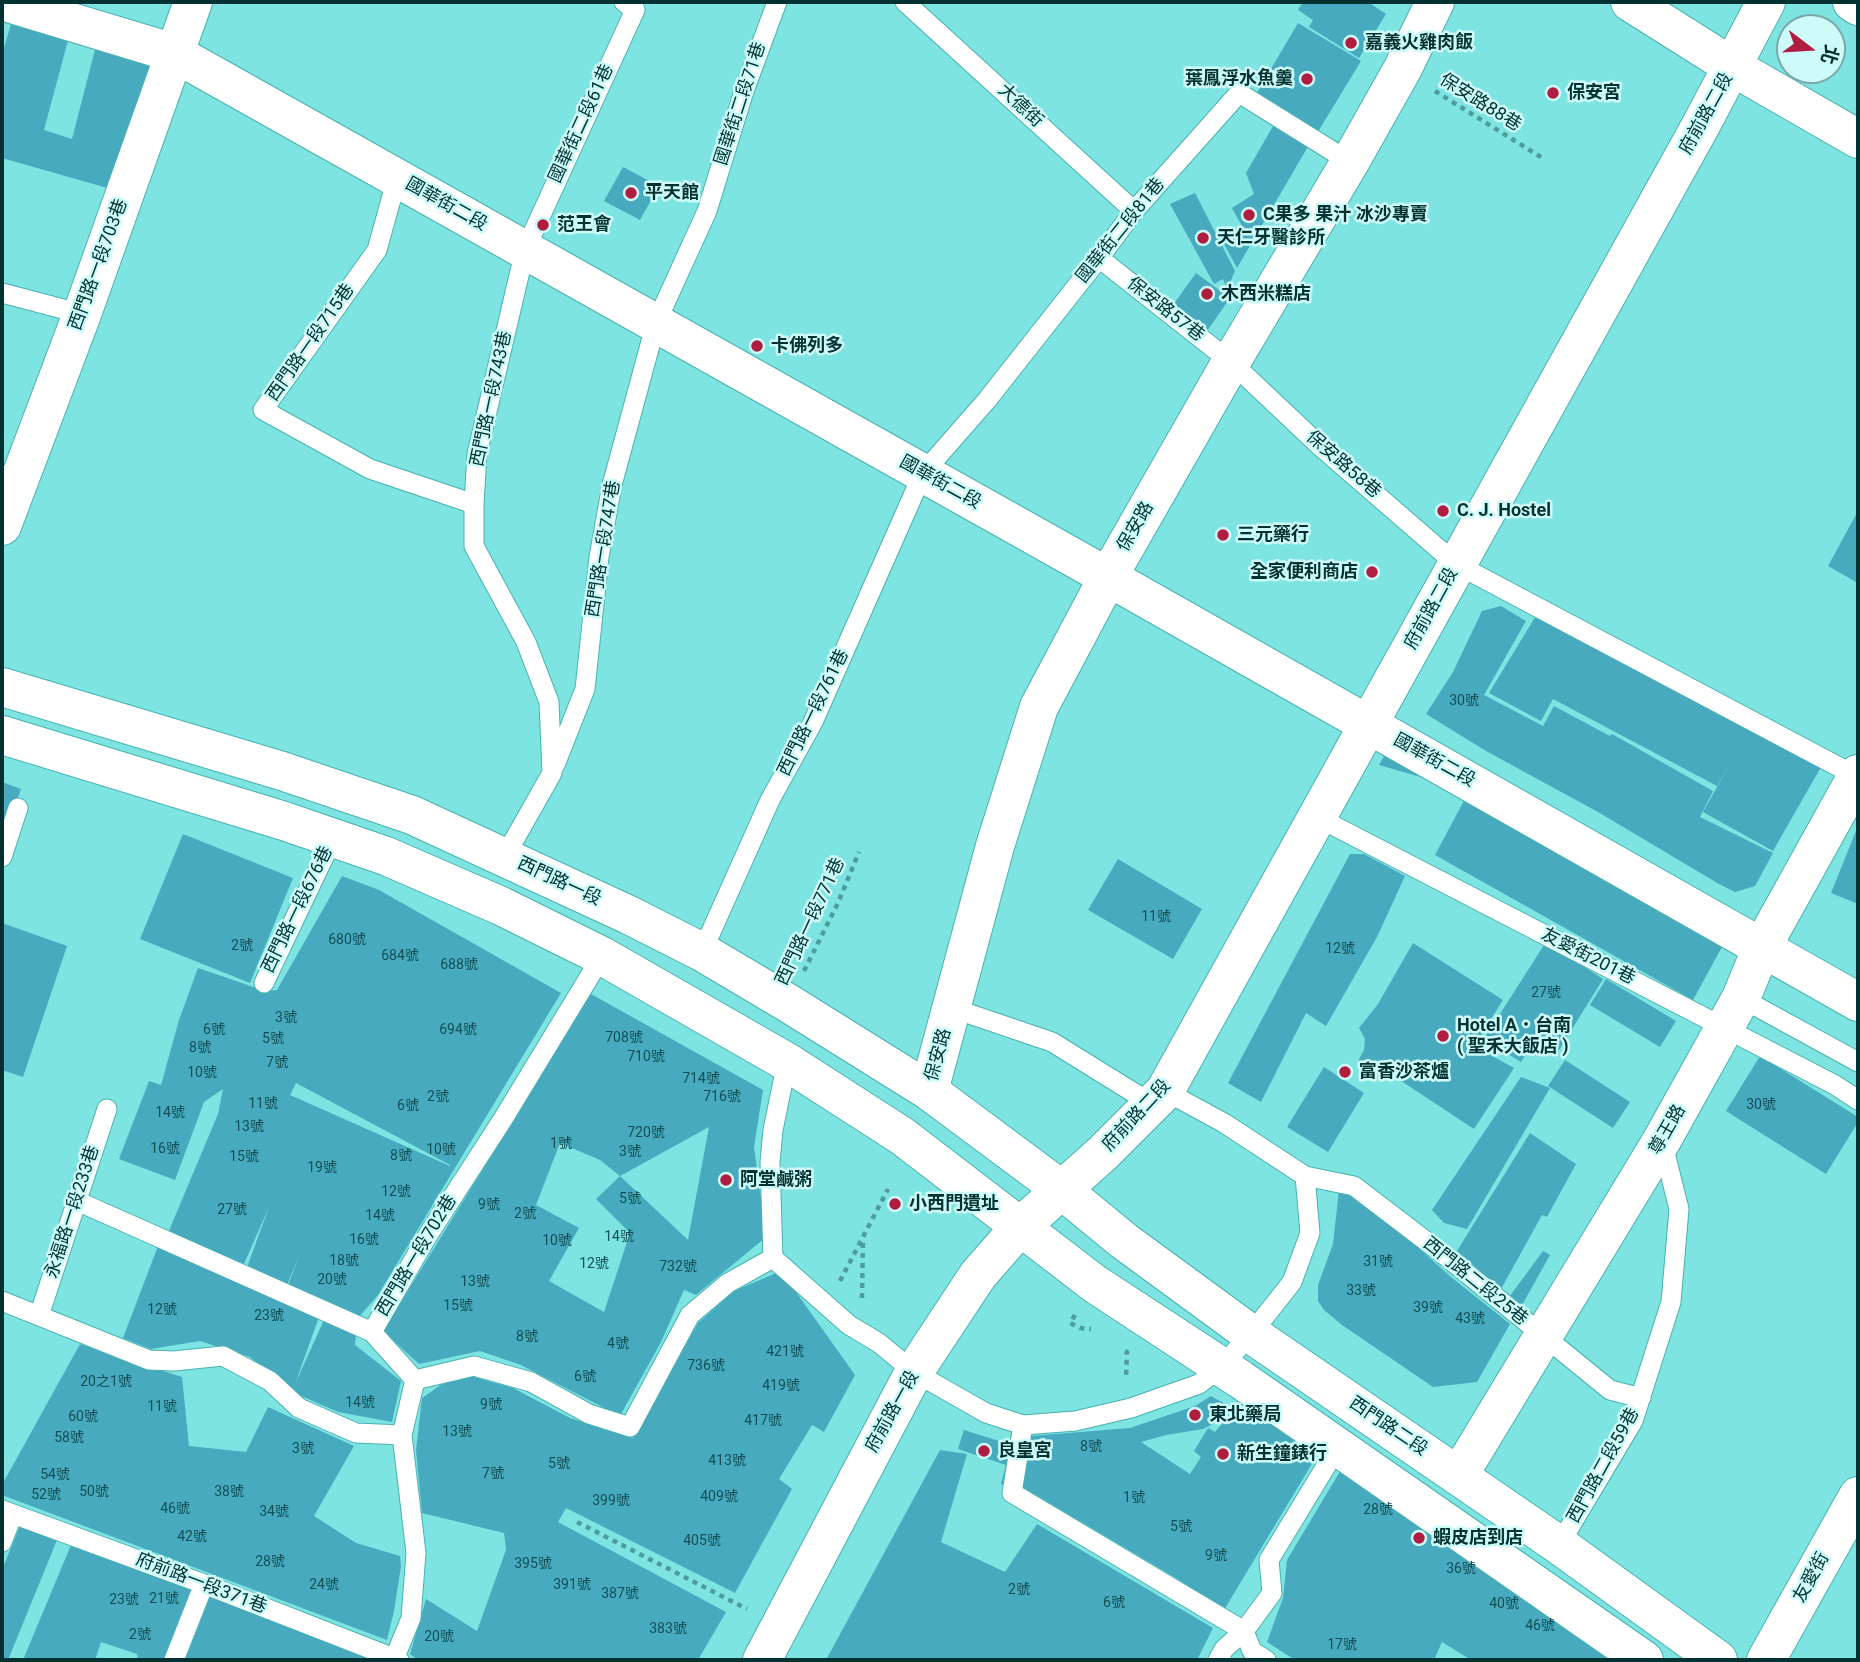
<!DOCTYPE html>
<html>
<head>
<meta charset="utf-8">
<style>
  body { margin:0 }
  #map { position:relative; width:1860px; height:1662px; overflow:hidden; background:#7de4e2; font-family:Roboto,"Noto Sans TC",sans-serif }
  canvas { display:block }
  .frame { position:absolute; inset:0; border:4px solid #013131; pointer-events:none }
  .north { position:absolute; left:1776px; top:14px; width:70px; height:70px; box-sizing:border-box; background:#ccfbfa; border:2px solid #7baaaa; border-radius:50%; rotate:107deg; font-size:19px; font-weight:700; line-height:28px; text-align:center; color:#013131 }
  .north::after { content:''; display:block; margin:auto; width:24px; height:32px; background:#b01d40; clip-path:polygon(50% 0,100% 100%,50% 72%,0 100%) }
</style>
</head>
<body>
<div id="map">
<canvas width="1860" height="1662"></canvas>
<div class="frame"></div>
<div class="north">北</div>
</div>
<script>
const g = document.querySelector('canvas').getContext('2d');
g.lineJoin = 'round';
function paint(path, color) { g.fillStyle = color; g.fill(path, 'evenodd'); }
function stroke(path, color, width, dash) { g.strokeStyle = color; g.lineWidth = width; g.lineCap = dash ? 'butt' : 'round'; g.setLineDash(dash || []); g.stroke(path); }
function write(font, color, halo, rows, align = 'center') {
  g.font = font + ' Roboto,"Noto Sans TC",sans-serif'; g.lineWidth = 5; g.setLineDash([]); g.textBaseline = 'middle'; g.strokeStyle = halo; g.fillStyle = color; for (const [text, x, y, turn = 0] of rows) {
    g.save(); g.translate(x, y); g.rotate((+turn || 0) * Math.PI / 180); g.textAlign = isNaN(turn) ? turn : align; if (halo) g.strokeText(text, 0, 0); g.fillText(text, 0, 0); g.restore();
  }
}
const building = new Path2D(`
  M1303 2H1368L1386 14 1359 58 1309 27 1313 20 1298 10Z
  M13 17 70 33 44 130 72 139 98 38 135 48 153 73 111 189 2 158V55Z
  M1298 23 1361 61 1316 135 1254 98Z
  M1276 121 1310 143 1237 268 1223 242 1242 226 1232 208 1254 194 1246 173Z
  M623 167 659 186 640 220 604 201Z
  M1195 193 1235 271 1227 289 1223 279 1214 284 1170 204Z
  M1196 273 1230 298 1207 331 1173 305Z
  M1858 511V583L1828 566Z
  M1501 606 1526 621 1484 695 1543 726 1554 706 1610 736 1612 734 1713 791 1700 817 1773 853 1755 886 1735 892 1719 884 1598 812 1486 751 1426 714 1453 672 1482 611Z
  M1537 614 1821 767 1773 851 1703 812 1731 762 1717 786 1553 699 1541 721 1489 693Z
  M1392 742 1424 778 1379 765Z
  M2 782 21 789 2 844Z
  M1467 795 1723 945 1693 1000 1435 855Z
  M1858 826V904L1831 893Z
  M183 834 293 878 250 983 140 939Z
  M1350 854H1364L1405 876 1377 937 1326 1026 1306 1013 1261 1102 1228 1083Z
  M1118 859 1202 909 1173 959 1088 910Z
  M342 876 379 890 561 993 378 1295 359 1317 287 1288 300 1254 287 1285 246 1270 269 1207 244 1264 168 1233 218 1114 223 1089 204 1102 175 1180 119 1159 149 1081 161 1085 179 1020 198 968 265 991 277 990ZM296 1083 450 1165V1166L290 1095Z
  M2 923 67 946 23 1077 2 1070Z
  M1546 942 1603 979 1556 1055 1536 1038 1521 1062 1484 1039Z
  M1413 943 1503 1000 1474 1046 1514 1068 1474 1129 1386 1071 1358 1061 1364 1050 1365 1039 1359 1028 1378 1004Z
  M1606 979 1676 1021 1660 1047 1590 1005Z
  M591 994 763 1090 754 1147 766 1237 696 1295 684 1290 661 1342 620 1416 521 1365 480 1351 419 1364 383 1331ZM709 1127 688 1240 620 1176 596 1199 630 1233 604 1312 549 1281 579 1228 536 1205 560 1143 600 1160 620 1176Z
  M1760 1056 1858 1117V1122L1826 1174 1726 1111Z
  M1565 1060 1630 1102 1613 1128 1548 1086Z
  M1324 1067 1364 1093 1328 1152 1287 1127Z
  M1521 1077 1550 1088 1467 1229 1444 1223 1432 1210Z
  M1530 1133 1576 1164 1547 1217 1542 1215 1501 1289 1457 1251Z
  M1339 1190 1357 1193 1451 1277 1510 1324 1477 1382 1433 1387 1342 1325 1324 1310 1318 1301V1285L1333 1244Z
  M158 1246 319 1317 295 1384 324 1320 356 1335 355 1345 401 1381 392 1422 338 1412 292 1392 250 1357 200 1341 151 1349 123 1338Z
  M1543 1251 1550 1255 1522 1305 1510 1296Z
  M781 1271 855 1375 824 1432 812 1425 779 1479 792 1489 735 1593 566 1508 558 1522 726 1612 698 1660H418L410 1654 426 1599 477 1631 506 1550 504 1533 422 1513 416 1450 422 1398 442 1384 471 1376 513 1388 570 1418 633 1438 698 1323 734 1291Z
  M80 1344 182 1377 189 1446 246 1452 268 1407 354 1446 314 1516 356 1543 400 1556 401 1566 394 1611 387 1640 2 1495V1485Z
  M1211 1396 1229 1406 1221 1413 1219 1421 1203 1429 1166 1435 1141 1442 1190 1474 1201 1457 1194 1451 1208 1428 1215 1432 1227 1418 1246 1412 1263 1411 1322 1447 1224 1610 1176 1578 1022 1487 1030 1436 1130 1428 1195 1406Z
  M964 1430 1024 1449 1016 1488 1001 1484 1006 1465 958 1449Z
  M940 1450 967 1454 941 1542 1005 1572 1037 1524 1213 1628 1197 1660H826Z
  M1345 1463 1619 1660H1471L1442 1642 1434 1660H1295L1267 1642 1283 1598 1287 1560Z
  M20 1526 57 1540 8 1660H2V1570Z
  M71 1545 191 1589 163 1660H138L137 1654 101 1642 95 1660H23Z
  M210 1597 319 1639 376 1660H185Z`);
const path = new Path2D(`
  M1435 91 1544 159
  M804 971 838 903 859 852
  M840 1281 888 1189
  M862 1298 863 1240
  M1075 1315 1070 1323 1080 1328 1091 1329
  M1125 1351 1127 1352 1126 1379
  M577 1522 747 1609`);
const service = new Path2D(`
  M905 2 1134 211
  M397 178 377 250 263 410 370 469 474 504
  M1099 258 1231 362 1320 446 1456 564 1858 777
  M2 293 82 314
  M555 765 585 689 599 557 612 485 656 323 707 211 744 91 777 2
  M1317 817 1835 1085 1858 1100
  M505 856 552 773 549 702 526 642 474 546V504L477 454 525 250 635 10 624 2
  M2 857 18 808
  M702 952 770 800 813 722 923 473 987 400 1099 258 1134 211 1239 93 1350 162
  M264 983 333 838
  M1741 998 1858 1062
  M952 1008 1052 1042 1152 1104
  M787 1062 773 1130 770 1162 773 1258 849 1325 879 1343 914 1372 986 1413 1023 1425 1075 1421 1131 1408 1199 1384 1221 1367 1251 1334 1292 1282 1310 1233 1305 1176 1224 1123 1165 1091
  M1305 1176 1354 1186 1443 1254 1610 1390 1641 1398
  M77 1201 372 1332
  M2 1301 149 1360 174 1361 223 1356 270 1381 299 1408 356 1433 402 1435
  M39 1316 107 1109
  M415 1380 474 1366 531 1382 589 1414 630 1427 690 1315 728 1283 773 1258
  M1023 1425 1012 1493 1244 1631 1252 1651 1266 1660
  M2 1510 204 1584 399 1660
  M2 1542 13 1514
  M1559 1545 1633 1421 1671 1302 1679 1209 1662 1141
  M395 1657 411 1618 416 1553 402 1435 415 1380 372 1332 428 1235 503 1119 602 956
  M174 1660 204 1584
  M1218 1660 1224 1649 1244 1631 1272 1593 1269 1560 1337 1448`);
const minor = new Path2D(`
  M5 2 174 53 1108 577 1858 1002
  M2 526 82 314 193 2
  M929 1091 995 846 1039 707 1108 577 1231 362 1350 162 1402 70 1435 2
  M1459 1475 1662 1140 1741 998 1762 947 1858 774
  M1766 1660 1858 1496`);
const tertiary = new Path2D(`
  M1630 2 1733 67 1858 139
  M1852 2 1858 6
  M2 687 282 771 412 815 629 915 702 952 788 1003 929 1091 1062 1190 1124 1241 1251 1334 1559 1545 1718 1660
  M2 735 284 821 386 856 501 906 602 956 787 1062 902 1136 1095 1284 1240 1379 1644 1660`);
const secondary = new Path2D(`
  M762 1660 914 1372 978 1275 1021 1226 1103 1153 1165 1091 1701 125 1766 2`);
const markers = [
  [1351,43,7,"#b01d40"],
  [1307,79,7,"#b01d40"],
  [1553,93,7,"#b01d40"],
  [631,193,7,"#b01d40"],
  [1249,215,7,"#b01d40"],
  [543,225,7,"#b01d40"],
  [1203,238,7,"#b01d40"],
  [1207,294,7,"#b01d40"],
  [757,346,7,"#b01d40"],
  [1443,511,7,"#b01d40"],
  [1223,535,7,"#b01d40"],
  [1372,572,7,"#b01d40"],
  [1443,1036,7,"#b01d40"],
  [1345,1072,7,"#b01d40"],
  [726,1180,7,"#b01d40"],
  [895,1204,7,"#b01d40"],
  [1195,1415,7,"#b01d40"],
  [984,1451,7,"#b01d40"],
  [1223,1454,7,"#b01d40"],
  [1419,1538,7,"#b01d40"]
];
const numberNames = [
  ["30號",1464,701],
  ["11號",1156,917],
  ["680號",347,940],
  ["2號",242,946],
  ["12號",1340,949],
  ["684號",400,956],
  ["688號",459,965],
  ["27號",1546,993],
  ["3號",286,1018],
  ["6號",214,1030],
  ["694號",458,1030],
  ["708號",624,1038],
  ["5號",273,1039],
  ["8號",200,1048],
  ["710號",646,1057],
  ["7號",277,1063],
  ["10號",202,1073],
  ["714號",701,1079],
  ["2號",438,1097],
  ["716號",722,1097],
  ["11號",263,1104],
  ["30號",1761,1105],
  ["6號",408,1106],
  ["14號",170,1113],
  ["13號",249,1127],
  ["720號",646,1133],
  ["1號",561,1144],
  ["16號",165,1149],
  ["10號",441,1150],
  ["3號",630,1152],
  ["8號",401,1156],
  ["15號",244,1157],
  ["19號",322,1168],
  ["12號",396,1192],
  ["5號",630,1199],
  ["9號",489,1205],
  ["27號",232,1210],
  ["2號",525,1214],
  ["14號",380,1216],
  ["14號",619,1237],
  ["16號",364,1240],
  ["10號",557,1241],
  ["18號",344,1261],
  ["31號",1378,1262],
  ["12號",594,1264],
  ["732號",678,1267],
  ["20號",332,1280],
  ["13號",475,1282],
  ["33號",1361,1291],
  ["15號",458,1306],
  ["39號",1428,1308],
  ["12號",162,1310],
  ["23號",269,1316],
  ["43號",1470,1319],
  ["8號",527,1337],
  ["4號",618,1344],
  ["421號",785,1352],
  ["736號",706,1366],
  ["6號",585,1377],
  ["20之1號",106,1382],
  ["419號",781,1386],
  ["14號",360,1403],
  ["9號",491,1405],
  ["11號",162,1407],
  ["60號",83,1417],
  ["417號",763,1421],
  ["13號",457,1432],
  ["58號",69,1438],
  ["8號",1091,1447],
  ["3號",303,1449],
  ["413號",727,1461],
  ["5號",559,1464],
  ["7號",493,1474],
  ["54號",55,1475],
  ["50號",94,1492],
  ["38號",229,1492],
  ["52號",46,1495],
  ["409號",719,1497],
  ["1號",1134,1498],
  ["399號",611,1501],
  ["46號",175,1509],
  ["28號",1378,1510],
  ["34號",274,1512],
  ["5號",1181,1527],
  ["42號",192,1537],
  ["405號",702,1541],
  ["9號",1216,1556],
  ["28號",270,1562],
  ["395號",533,1564],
  ["36號",1461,1569],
  ["24號",324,1585],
  ["391號",572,1585],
  ["2號",1019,1590],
  ["387號",620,1594],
  ["21號",164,1599],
  ["23號",124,1600],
  ["6號",1114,1603],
  ["40號",1504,1604],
  ["46號",1540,1626],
  ["383號",668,1629],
  ["2號",140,1635],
  ["20號",439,1637],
  ["17號",1342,1645]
];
const poiNames = [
  ["嘉義火雞肉飯",1365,43],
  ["葉鳳浮水魚羹",1293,79,"right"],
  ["保安宮",1567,93],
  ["平天館",645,193],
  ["C果多 果汁 冰沙專賣",1263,215],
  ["范王會",557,225],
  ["天仁牙醫診所",1217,238],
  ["木西米糕店",1221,294],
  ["卡佛列多",771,346],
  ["C. J. Hostel",1457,511],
  ["三元藥行",1237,535],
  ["全家便利商店",1358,572,"right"],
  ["Hotel A．台南",1457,1026],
  ["( 聖禾大飯店 )",1457,1047],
  ["富香沙茶爐",1359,1072],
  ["阿堂鹹粥",740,1180],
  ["小西門遺址",909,1204],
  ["東北藥局",1209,1415],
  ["良皇宮",998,1451],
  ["新生鐘錶行",1237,1454],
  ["蝦皮店到店",1433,1538]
];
const streetNames = [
  ["保安路88巷",1480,103,32],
  ["國華街二段71巷",741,104,-72],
  ["大德街",1020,106,43],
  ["府前路二段",1707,114,-61],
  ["國華街二段61巷",582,124,-65],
  ["國華街二段",446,205,29],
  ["國華街二段81巷",1121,231,-51],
  ["西門路一段703巷",99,265,-70],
  ["保安路57巷",1165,310,38],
  ["西門路一段715巷",311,343,-55],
  ["西門路一段743巷",492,399,-78],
  ["保安路58巷",1343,465,41],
  ["國華街二段",940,483,29],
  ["保安路",1136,527,-60],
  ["西門路一段747巷",604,549,-81],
  ["府前路二段",1432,609,-61],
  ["西門路一段761巷",814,713,-64],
  ["國華街二段",1434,761,29],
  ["西門路一段",559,882,25],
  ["西門路一段676巷",298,910,-64],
  ["西門路一段771巷",811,922,-65],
  ["友愛街201巷",1588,957,27],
  ["保安路",939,1055,-75],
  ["府前路二段",1137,1116,-47],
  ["尊王路",1668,1130,-60],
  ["永福路一段233巷",73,1212,-72],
  ["西門路一段702巷",417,1256,-59],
  ["西門路二段25巷",1475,1282,39],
  ["府前路一段",893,1412,-61],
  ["西門路二段",1388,1427,34],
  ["西門路二段59巷",1604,1466,-61],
  ["友愛街",1812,1578,-61],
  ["府前路一段371巷",201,1584,21]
];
paint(building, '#47aabf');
stroke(service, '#48b2b1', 21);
stroke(minor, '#48b2b1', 40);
stroke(tertiary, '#48b2b1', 40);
stroke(secondary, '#48b2b1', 40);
stroke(path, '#4c9d9c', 4.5, [5, 5]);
stroke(service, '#fff', 19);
stroke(minor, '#fff', 38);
stroke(tertiary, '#fff', 38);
stroke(secondary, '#fff', 38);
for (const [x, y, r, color] of markers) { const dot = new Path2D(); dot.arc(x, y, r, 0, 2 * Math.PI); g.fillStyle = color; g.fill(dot); stroke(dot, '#ccfbfa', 2.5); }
write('14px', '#124f54', null, numberNames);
write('bold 18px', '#013131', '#ccfbfa', poiNames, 'left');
write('18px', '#013131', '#ccfbfa', streetNames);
</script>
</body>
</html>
